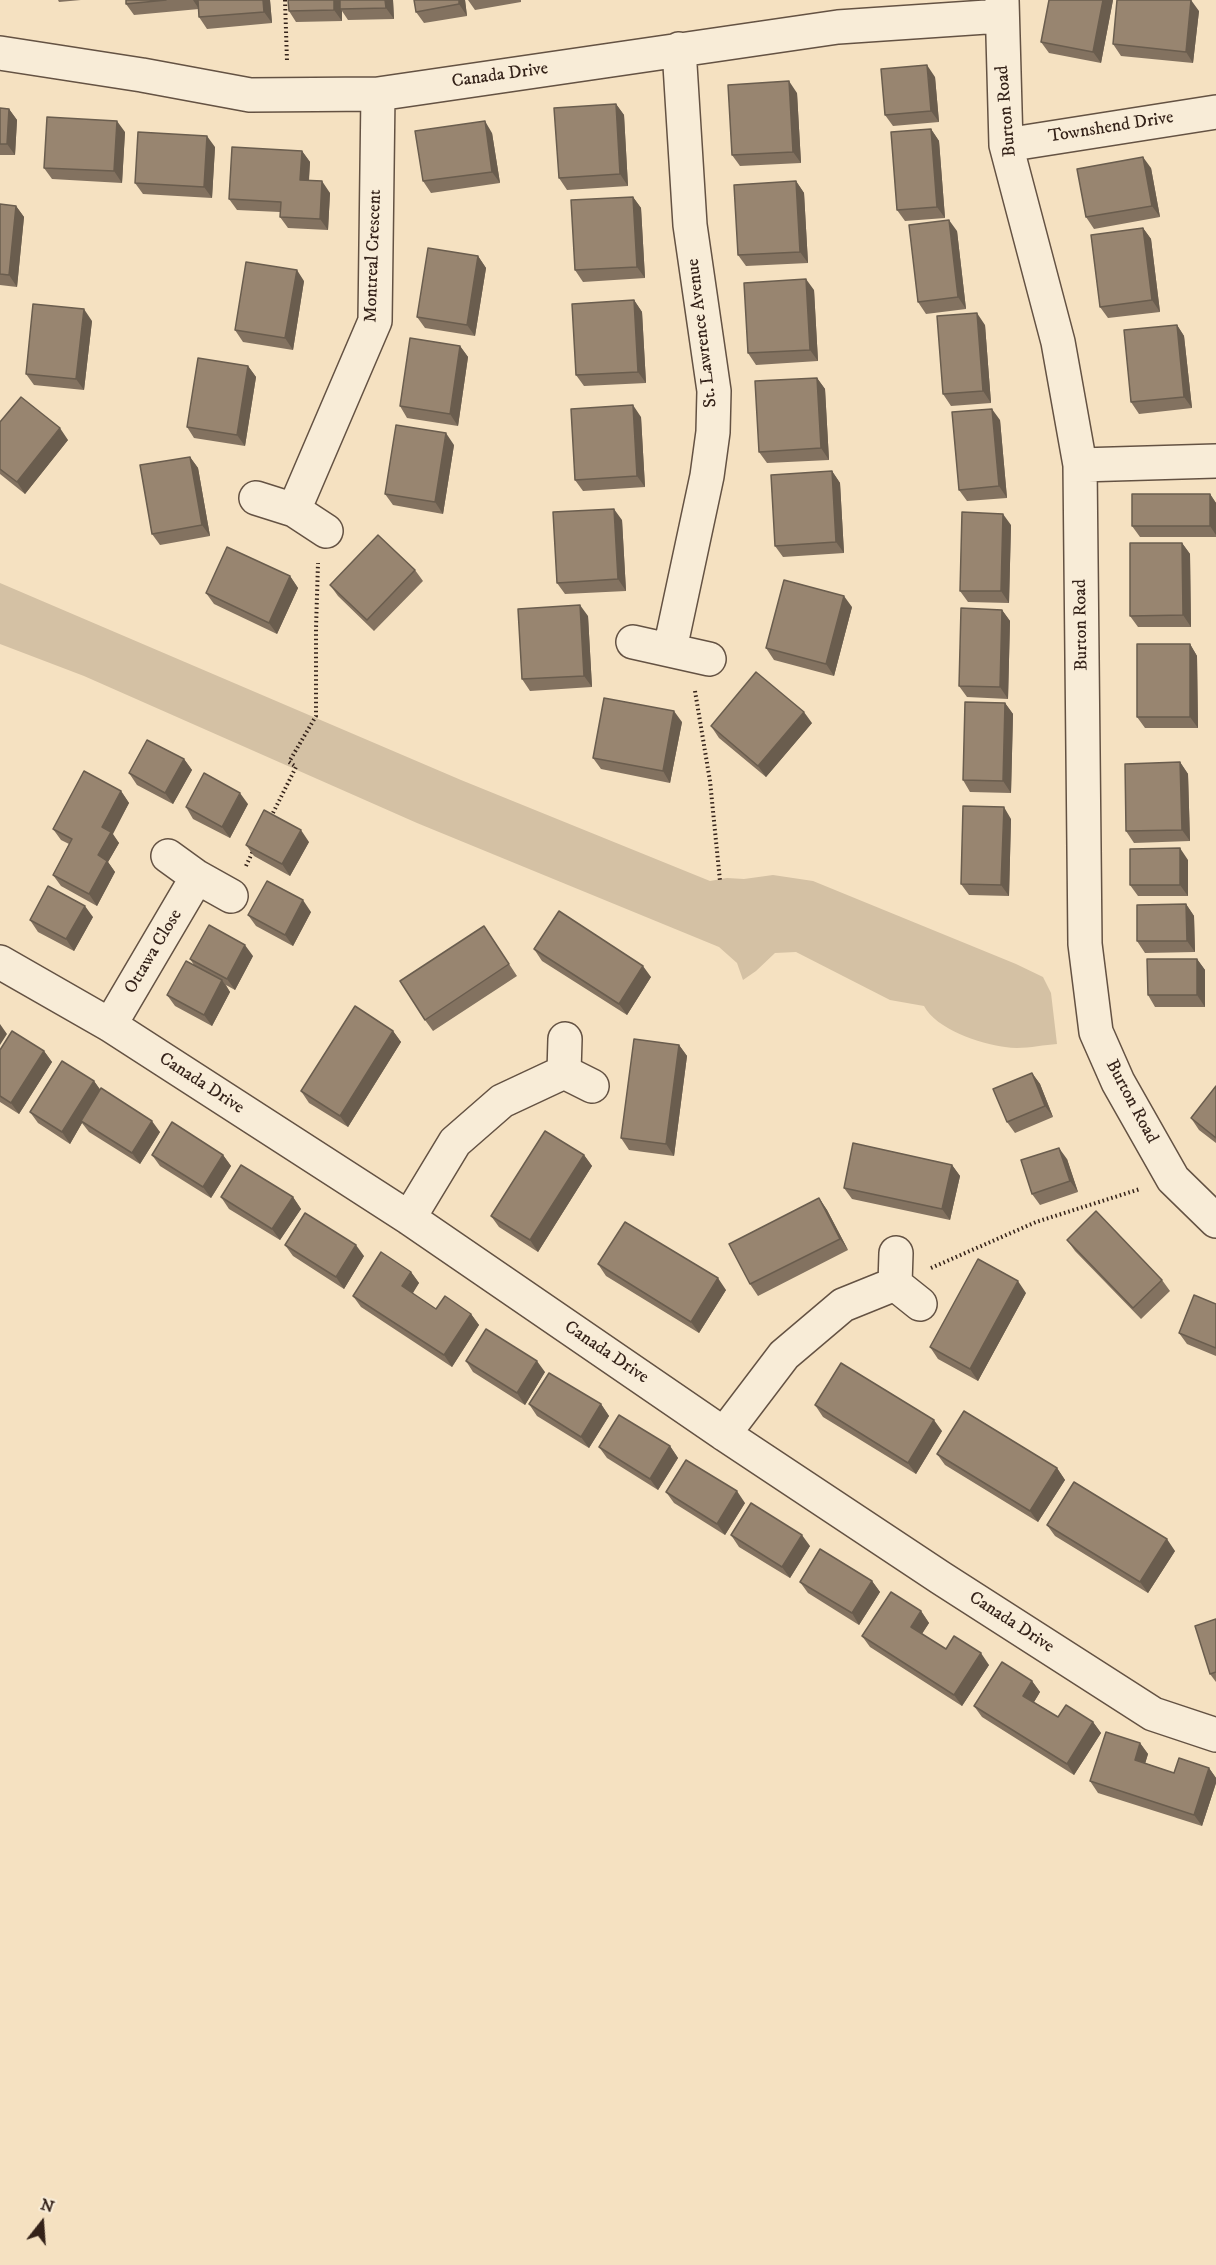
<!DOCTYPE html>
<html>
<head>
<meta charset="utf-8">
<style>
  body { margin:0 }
  #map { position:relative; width:1216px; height:2265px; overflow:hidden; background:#f5e1c1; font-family:"IM FELL DW Pica",serif }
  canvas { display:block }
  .north { position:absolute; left:12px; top:2193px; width:60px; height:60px; -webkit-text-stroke:4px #f8ecd7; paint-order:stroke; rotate:17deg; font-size:16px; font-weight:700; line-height:24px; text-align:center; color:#342219 }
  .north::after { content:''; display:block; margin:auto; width:21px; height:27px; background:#342219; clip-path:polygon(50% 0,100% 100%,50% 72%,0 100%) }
</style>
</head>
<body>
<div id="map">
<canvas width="1216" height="2265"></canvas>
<div class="north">N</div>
</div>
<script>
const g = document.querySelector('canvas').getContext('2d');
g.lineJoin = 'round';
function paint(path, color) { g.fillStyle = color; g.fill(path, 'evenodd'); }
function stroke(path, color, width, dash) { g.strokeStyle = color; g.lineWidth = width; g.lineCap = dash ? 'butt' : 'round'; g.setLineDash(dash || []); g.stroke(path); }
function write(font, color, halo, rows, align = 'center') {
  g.font = font + ' "IM FELL DW Pica",serif'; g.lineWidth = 6; g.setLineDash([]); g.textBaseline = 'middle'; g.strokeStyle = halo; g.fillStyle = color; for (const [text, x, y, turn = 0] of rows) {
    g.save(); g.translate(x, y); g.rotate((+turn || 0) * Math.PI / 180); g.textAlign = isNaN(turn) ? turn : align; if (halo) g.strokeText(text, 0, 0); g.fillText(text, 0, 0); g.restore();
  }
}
const green = new Path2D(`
  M0 583 461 780 710 881 727 878 744 879 773 875 813 881 1016 964 1043 977 1051 993 1057 1044C1041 1045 1022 1050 1005 1047 980 1044 936 1029 924 1006L890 1000 796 952 775 953 756 971 743 980 737 963 719 947 417 823 84 676 0 644Z`);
const path = new Path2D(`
  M285 0 287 61
  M695 691 710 781 720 881
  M271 817 296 767 289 762 316 716V628L318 563
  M246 866 253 851
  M931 1268 1036 1222 1140 1189`);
const minor = new Path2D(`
  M1002 0 1006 145 1058 342 1080 465 1085 944 1096 1032 1118 1082 1173 1179 1216 1221
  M0 53 142 75 250 95 378 94 838 27 1001 16
  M1006 145 1216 112
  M1080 465 1216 461
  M256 498 294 510 326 531
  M294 510 375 321 378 94
  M633 642 709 659
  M670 649 707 476 713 432 714 391 690 225 679 49
  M168 856 197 877 231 896
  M0 962 110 1025 409 1218 724 1434 941 1578 1153 1714 1216 1735
  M110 1025 197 877
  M565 1039 564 1072 592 1086
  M409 1218 455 1142 502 1101 564 1072
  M896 1253 895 1284 920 1304
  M724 1434 784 1355 843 1305 895 1284`);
const wall = new Path2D(`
  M58 0H81L59 2Z
  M126 0H270L272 23 207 29 199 17V9L134 15 126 4Z
  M393 0 394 19 348 20 342 11V21L296 22 289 11Z
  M414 0H465L467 16 424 23 416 12Z
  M468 0H521V2L475 10Z
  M1113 0 1101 63 1049 53 1041 42Z
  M1199 11 1193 63 1121 56 1113 44Z
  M935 77 939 122 893 126 885 115Z
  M797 93 801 163 740 166 732 155Z
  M616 104 624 115 628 186 567 190 559 178Z
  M0 108 9 109 17 120 15 155H0Z
  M931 129 939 141 945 218 905 221 897 210Z
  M125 132 122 183 52 179 44 168Z
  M492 133 500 183 431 193 423 181Z
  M215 147 212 198 143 194 135 183Z
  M302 151 310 162 309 181 330 193 328 230 288 228 280 217V212L237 210 229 199Z
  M1151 168 1160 217 1094 229 1086 217Z
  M796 181 804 193 808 263 746 266 738 255Z
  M633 197 641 208 645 278 583 282 575 270Z
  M0 204 16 206 24 217 17 287 0 285Z
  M1143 228 1151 239 1160 312 1108 318 1100 307Z
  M957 231 966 309 926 314 918 302Z
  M478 256 486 268 475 336 425 328 417 317Z
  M304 281 293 350 243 342 235 330Z
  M814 290 818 361 756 365 748 353Z
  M634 300 642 312 646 383 584 386 576 375Z
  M92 321 84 390 34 385 26 374Z
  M985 325 991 403 951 406 943 394Z
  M1177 325 1184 336 1192 408 1139 414 1131 402Z
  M460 346 468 357 458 426 407 418 400 406Z
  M248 366 256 377 245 446 194 438 187 427Z
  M817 378 825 389 829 460 767 463 759 452Z
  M641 417 645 487 583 491 575 480Z
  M1000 420 1007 498 967 501 959 490Z
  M0 422 68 440 25 494 0 474Z
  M454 445 443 514 393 505 385 494Z
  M190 457 198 468 210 536 160 545 152 534Z
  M832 471 840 483 844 553 783 557 775 546Z
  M1210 494 1216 503V537H1140L1132 526Z
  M622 520 626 591 565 594 557 583Z
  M1011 525 1009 603 968 602 960 591Z
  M1182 543 1190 554 1191 627H1138L1130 616Z
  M415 570 423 581 374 631 338 596 330 585Z
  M290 576 298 588 277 634 214 604 206 593Z
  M852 607 834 676 774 660 766 648Z
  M1002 610 1010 621 1008 699 967 697 959 686Z
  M588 616 592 687 530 691 522 679Z
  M1190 644 1197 656 1198 728H1145L1137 717Z
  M1005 703 1013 714 1011 793 970 792 963 780Z
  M682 722 670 783 601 769 593 758Z
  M812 723 766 777 719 738 711 726Z
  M184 759 192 770 173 804 137 785 129 773Z
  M1180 762 1188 774 1190 841 1134 843 1126 831Z
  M121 791 129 803 112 834 119 843 108 862 115 872 97 906 61 886 53 875 69 844 61 840 53 829Z
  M248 804 230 838 193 819 186 807Z
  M1011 819 1009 896 969 895 961 884Z
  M309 842 290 876 254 856 246 845Z
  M1188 860V896H1138L1130 885Z
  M1186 904 1194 916 1195 952 1145 953 1137 941Z
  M311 912 293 946 256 926 248 915Z
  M93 917 74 951 38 932 30 920Z
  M492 938 517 976 433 1031 425 1020Z
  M534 949 651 977 627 1015 542 961Z
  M253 956 235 990 226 985 230 992 212 1026 175 1006 167 995 194 965 190 959Z
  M1197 959 1205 970V1007H1155L1148 995Z
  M393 1031 401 1042 348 1127 309 1103 301 1091Z
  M679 1045 687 1056 674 1156 629 1150 621 1138Z
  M0 1050 44 1051 52 1062 19 1114 0 1102Z
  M1032 1073 1040 1084 1053 1117 1015 1133 1007 1122Z
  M94 1081 100 1090 160 1132 140 1164 89 1132 82 1123 70 1144 38 1123 30 1112Z
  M1216 1086V1143L1199 1130 1191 1118Z
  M152 1155H223L231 1166 211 1198 160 1166Z
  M584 1155 592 1166 538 1252 499 1227 491 1216Z
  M1067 1159 1078 1192 1040 1205 1032 1194Z
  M952 1165 960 1176 950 1220 852 1199 844 1188Z
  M221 1197H293L301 1209 280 1240 229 1209Z
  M819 1198 827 1210 848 1250 758 1296 750 1284Z
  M1067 1240 1162 1280 1170 1291 1141 1319 1075 1251Z
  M285 1245 364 1256 344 1289 293 1256Z
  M598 1264 726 1290 699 1333 606 1276Z
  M411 1272 419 1283 412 1293 436 1309 471 1314 479 1325 452 1367 361 1307 353 1296Z
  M1026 1293 978 1381 938 1359 930 1347Z
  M1216 1304V1356L1187 1344 1179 1333Z
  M466 1361 545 1372 525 1405 473 1372Z
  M529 1404H601L609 1416 589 1448 537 1416Z
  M815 1405 942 1431 916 1474 823 1417Z
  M670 1446 678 1458 658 1490 607 1458 599 1447Z
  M937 1454 1057 1468 1065 1480 1038 1522 945 1465Z
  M666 1492 745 1503 725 1535 674 1503Z
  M1047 1525 1175 1551 1148 1593 1055 1536Z
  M731 1535 810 1546 790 1578 739 1547Z
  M872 1581 880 1592 859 1625 808 1593 800 1582Z
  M921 1611 929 1623 922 1634 946 1649 989 1665 962 1706 870 1647 862 1636Z
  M1216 1619V1682L1210 1674Z
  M1032 1681 1040 1692 1034 1702 1058 1717 1093 1722 1101 1733 1074 1775 982 1717 974 1706Z
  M1140 1743 1148 1754 1145 1763 1174 1773 1209 1768 1216 1778V1783L1202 1826 1098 1793 1090 1781Z`);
const shadedWall = new Path2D(`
  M193 0H198L199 9Z
  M263 0H270L272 23 264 12Z
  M334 0H341L340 9 342 11V21L334 10Z
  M385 0H393L394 19 386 8Z
  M459 0H465L467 16 459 4Z
  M1103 0H1113L1101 63 1093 52Z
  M1191 0 1199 11 1193 63 1186 52Z
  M927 65 935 77 939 122 931 111Z
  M789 81 797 93 801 163 793 152Z
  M616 104 624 115 628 186 620 174Z
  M9 109 17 120 15 155 7 144Z
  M117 121 125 132 122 183 114 171Z
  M485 121 492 133 500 183 492 172Z
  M931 129 939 141 945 218 937 207Z
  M207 136 215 147 212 198 204 187Z
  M302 151 310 162 308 191 300 180Z
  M1143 157 1151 168 1160 217 1152 206Z
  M322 181 330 193 328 230 320 219Z
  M796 181 804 193 808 263 800 252Z
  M633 197 641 208 645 278 637 267Z
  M16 206 24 217 17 287 9 275Z
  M949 220 957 231 966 309 958 297Z
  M1143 228 1151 239 1160 312 1152 300Z
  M478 256 486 268 475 336 467 325Z
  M297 270 304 281 293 350 285 338Z
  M806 279 814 290 818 361 810 350Z
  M634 300 642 312 646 383 638 372Z
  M84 309 92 321 84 390 76 379Z
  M977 313 985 325 991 403 983 391Z
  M1177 325 1184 336 1192 408 1184 397Z
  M460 346 468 357 458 426 450 414Z
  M248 366 256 377 245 446 237 435Z
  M817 378 825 389 829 460 821 448Z
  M633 405 641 417 645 487 637 476Z
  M992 409 1000 420 1007 498 999 486Z
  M60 428 68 440 25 494 17 482Z
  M446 433 454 445 443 514 435 502Z
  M190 457 198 468 210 536 202 525Z
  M832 471 840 483 844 553 836 542Z
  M1210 494 1216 503V535L1210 526Z
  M614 509 622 520 626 591 618 579Z
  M1003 514 1011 525 1009 603 1001 591Z
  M1182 543 1190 554 1191 627 1183 615Z
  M290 576 298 588 277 634 269 623Z
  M844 596 852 607 834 676 826 664Z
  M580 605 588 616 592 687 584 676Z
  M1002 610 1010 621 1008 699 1000 687Z
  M1190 644 1197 656 1198 728 1190 717Z
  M1005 703 1013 714 1011 793 1003 781Z
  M674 711 682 722 670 783 663 771Z
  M804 712 812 723 766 777 758 766Z
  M184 759 192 770 173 804 165 793Z
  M1180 762 1188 774 1190 841 1182 830Z
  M121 791 129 803 113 834 119 843 108 862 115 872 97 906 89 894 98 855 102 827Z
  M240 793 248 804 230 838 222 827Z
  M1004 807 1011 819 1009 896 1001 885Z
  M301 830 309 842 290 876 282 864Z
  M1180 848 1188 860V896L1180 885Z
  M303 900 311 912 293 946 285 935Z
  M1186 904 1194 916 1195 952 1187 941Z
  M85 906 93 917 74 951 66 939Z
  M245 945 253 956 235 990 227 979Z
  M1197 959 1205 970V1007L1197 995Z
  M643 966 651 977 627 1015 619 1004Z
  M222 980 230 992 212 1026 204 1015Z
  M0 1024 7 1034 0 1045Z
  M393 1031 401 1042 348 1127 340 1116Z
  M679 1045 687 1056 674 1156 666 1144Z
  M44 1051 52 1062 19 1114 11 1103Z
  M1032 1073 1040 1084 1053 1117 1045 1106Z
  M94 1081 102 1092 81 1121 82 1123 70 1144 62 1132Z
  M152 1121 160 1132 140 1164 132 1153Z
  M1059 1148 1067 1159 1078 1192 1070 1181Z
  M223 1155 231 1166 211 1198 203 1187Z
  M584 1155 592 1166 538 1252 530 1240Z
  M952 1165 960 1176 950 1220 942 1209Z
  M293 1197 301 1209 280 1240 272 1229Z
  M819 1198 827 1210 848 1250 840 1239Z
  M356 1245 364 1256 344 1289 336 1277Z
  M411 1272 419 1283 410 1298 402 1286Z
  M718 1278 726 1290 699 1333 691 1322Z
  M1018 1281 1026 1293 978 1381 970 1369Z
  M471 1314 479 1325 452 1367 444 1355Z
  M537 1361 545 1372 525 1405 517 1393Z
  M601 1404 609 1416 589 1448 581 1437Z
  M934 1420 942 1431 916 1474 908 1463Z
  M670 1446 678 1458 658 1490 650 1479Z
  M1057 1468 1065 1480 1038 1522 1030 1511Z
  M737 1491 745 1503 725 1535 717 1524Z
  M802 1535 810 1546 790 1578 782 1567Z
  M1167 1539 1175 1551 1148 1593 1140 1582Z
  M872 1581 880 1592 859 1625 852 1613Z
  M921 1611 929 1623 919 1638 911 1627Z
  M981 1653 989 1665 962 1706 954 1695Z
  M1032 1681 1040 1692 1031 1707 1023 1696Z
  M1093 1722 1101 1733 1074 1775 1067 1764Z
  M1140 1743 1148 1754 1143 1771 1135 1760Z
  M1209 1768 1216 1778V1783L1202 1826 1194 1815Z`);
const building = new Path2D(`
  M126 0H166L126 4Z
  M198 0H263L264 12 199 17Z
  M288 0H334V10L289 11Z
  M340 0H385L386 8 340 9Z
  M414 0H459V4L416 12Z
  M1049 0H1103L1093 52 1041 42Z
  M1117 0H1191L1186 52 1113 44Z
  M927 65 931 111 885 115 881 69Z
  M789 81 793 152 732 155 728 85Z
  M616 104 620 174 559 178 554 108Z
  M0 108 9 109 7 144H0Z
  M47 117 117 121 114 171 44 168Z
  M485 121 492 172 423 181 415 131Z
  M931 129 937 207 897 210 891 132Z
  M138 132 207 136 204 187 135 183Z
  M232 147 302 151 300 180 322 181 320 219 280 217 281 202 229 199Z
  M1143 157 1152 206 1086 217 1077 169Z
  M796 181 800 252 738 255 734 185Z
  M633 197 637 267 575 270 571 200Z
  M0 204 16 206 9 275 0 274Z
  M949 220 958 297 918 302 909 225Z
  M1143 228 1152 300 1100 307 1091 235Z
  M428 248 478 256 467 325 417 317Z
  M246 262 297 270 285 338 235 330Z
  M806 279 810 350 748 353 744 283Z
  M634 300 638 372 576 375 572 304Z
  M33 304 84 309 76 379 26 374Z
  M977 313 983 391 943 394 937 316Z
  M1177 325 1184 397 1131 402 1124 330Z
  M410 338 460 346 450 414 400 406Z
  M198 358 248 366 237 435 187 427Z
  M817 378 821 448 759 452 755 381Z
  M21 397 60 428 17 482 0 469V422Z
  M633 405 637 476 575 480 571 409Z
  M992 409 999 486 959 490 952 412Z
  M396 425 446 433 435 502 385 494Z
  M190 457 202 525 152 534 140 465Z
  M832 471 836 542 775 546 771 475Z
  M1132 494H1210V526H1132Z
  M614 509 618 579 557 583 553 512Z
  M962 512 1003 514 1001 591H960Z
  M378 535 415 570 367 620 330 585Z
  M1130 543H1182L1183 615 1130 616Z
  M227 547 290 576 269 623 206 593Z
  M784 580 844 596 826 664 766 648Z
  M580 605 584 676 522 679 518 609Z
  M961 608 1002 610 1000 687 959 686Z
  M1137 644H1190V717H1137Z
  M756 672 804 712 758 766 711 726Z
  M604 698 674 711 663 771 593 758Z
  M965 702 1005 703 1003 781 963 780Z
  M147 740 184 759 165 793 129 773Z
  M1180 762 1182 830 1126 831 1125 764Z
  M84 771 121 791 102 827 111 832 98 855 107 861 89 894 53 875 72 839 53 829Z
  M204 773 240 793 222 827 186 807Z
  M963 806 1004 807 1001 885 961 884Z
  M264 810 301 830 282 864 246 845Z
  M1180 848V885H1130V849Z
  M267 881 303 900 285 935 248 915Z
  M48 886 85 906 66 939 30 920Z
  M1186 904 1187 941H1137V905Z
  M559 911 643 966 619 1004 534 949Z
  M209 925 245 945 227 979 190 959Z
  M484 926 509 964 425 1020 400 981Z
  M1147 959H1197V995H1148Z
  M186 961 222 980 204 1015 167 995Z
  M355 1006 393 1031 340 1116 301 1091Z
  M12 1031 44 1051 11 1103 0 1096V1050Z
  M634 1039 679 1045 666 1144 621 1138Z
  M62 1061 94 1081 62 1132 30 1112Z
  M1032 1073 1045 1106 1007 1122 993 1089Z
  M1216 1086V1138L1191 1118Z
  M101 1088 152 1121 132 1153 81 1121Z
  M172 1122 223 1155 203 1187 152 1155Z
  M545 1131 584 1155 530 1240 491 1216Z
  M853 1143 952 1165 942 1209 844 1188Z
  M1059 1148 1070 1181 1032 1194 1021 1160Z
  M241 1165 293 1197 272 1229 221 1197Z
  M819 1198 840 1239 750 1284 729 1244Z
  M1096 1211 1162 1280 1133 1308 1067 1240Z
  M305 1213 356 1245 336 1277 285 1245Z
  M625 1222 718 1278 691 1322 598 1264Z
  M381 1252 411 1272 402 1286 436 1309 445 1296 471 1314 444 1355 353 1296Z
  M978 1259 1018 1281 970 1369 930 1347Z
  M1194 1295 1216 1304V1348L1179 1333Z
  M486 1329 537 1361 517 1393 466 1361Z
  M841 1363 934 1420 908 1463 815 1405Z
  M549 1373 601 1404 581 1437 529 1404Z
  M964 1411 1057 1468 1030 1511 937 1454Z
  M619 1415 670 1446 650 1479 599 1447Z
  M686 1460 737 1491 717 1524 666 1492Z
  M1074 1482 1167 1539 1140 1582 1047 1525Z
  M751 1503 802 1535 782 1567 731 1535Z
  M820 1549 872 1581 852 1613 800 1582Z
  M891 1592 921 1611 911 1627 946 1649 954 1636 981 1653 954 1695 862 1636Z
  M1216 1619V1672L1210 1674 1195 1626Z
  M1002 1662 1032 1681 1023 1696 1058 1717 1066 1705 1093 1722 1067 1764 974 1706Z
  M1106 1732 1140 1743 1135 1760 1174 1773 1179 1758 1209 1768 1194 1815 1090 1781Z`);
const streetNames = [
  ["Canada Drive",500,76,-8],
  ["Burton Road",1007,111,-95],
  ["Townshend Drive",1111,128,-9],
  ["Montreal Crescent",374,256,-88],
  ["St. Lawrence Avenue",703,333,-97],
  ["Burton Road",1082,625,-91],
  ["Ottawa Close",154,952,-59],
  ["Canada Drive",201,1084,33],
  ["Burton Road",1131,1102,62],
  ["Canada Drive",606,1353,34],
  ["Canada Drive",1011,1623,33]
];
paint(green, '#d4c1a4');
stroke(minor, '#645243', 36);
stroke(path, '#342219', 4, [1.5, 3]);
stroke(minor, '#f8ecd7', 33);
paint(wall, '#837260');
paint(shadedWall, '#6a5d4e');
paint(building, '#988570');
stroke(building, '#6a5d4e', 1.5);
write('18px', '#342219', '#f8ecd7', streetNames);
</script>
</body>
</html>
